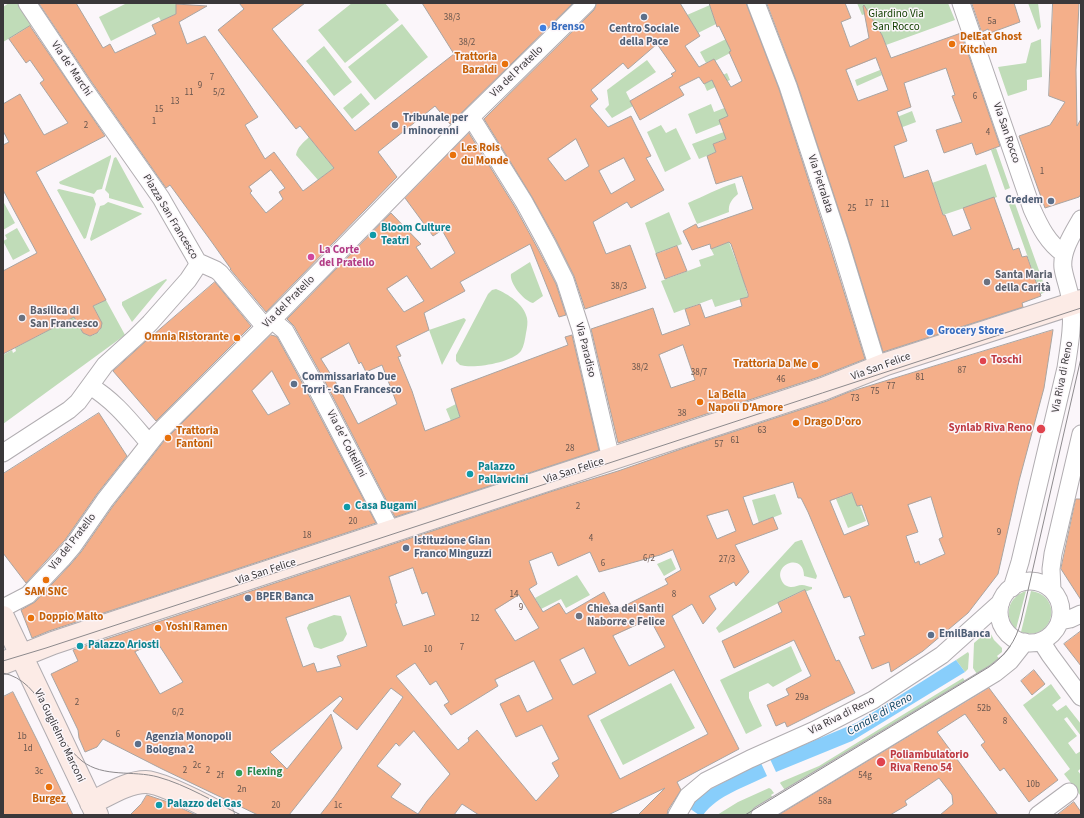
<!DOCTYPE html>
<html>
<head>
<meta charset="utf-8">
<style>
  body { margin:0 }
  #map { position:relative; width:1084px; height:818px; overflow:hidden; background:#fbf6fa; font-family:"Source Sans 3",sans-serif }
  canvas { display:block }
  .frame { position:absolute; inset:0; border:4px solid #3a383a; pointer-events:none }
</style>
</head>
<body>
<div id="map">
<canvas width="1084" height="818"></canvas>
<div class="frame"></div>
</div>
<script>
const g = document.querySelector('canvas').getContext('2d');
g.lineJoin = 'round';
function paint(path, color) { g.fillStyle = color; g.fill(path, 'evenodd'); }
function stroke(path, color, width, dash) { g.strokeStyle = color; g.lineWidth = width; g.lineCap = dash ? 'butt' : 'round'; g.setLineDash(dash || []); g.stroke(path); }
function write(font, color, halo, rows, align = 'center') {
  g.font = font + ' "Source Sans 3",sans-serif'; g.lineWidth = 3; g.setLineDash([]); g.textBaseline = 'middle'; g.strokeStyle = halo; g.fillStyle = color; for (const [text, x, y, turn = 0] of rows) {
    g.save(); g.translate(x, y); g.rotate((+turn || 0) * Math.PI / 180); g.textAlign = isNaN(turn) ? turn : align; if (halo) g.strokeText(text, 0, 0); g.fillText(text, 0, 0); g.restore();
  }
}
const green = new Path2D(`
  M9 3H21L34 24 3 42V7Z
  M127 3H183L176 4V14L161 21 159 17 111 41 99 17Z
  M352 3H385L399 20 345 63 318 30Z
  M857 3H948L955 20 886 45 882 35 869 13 862 15Z
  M1028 3H1038L1041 27 1038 30Z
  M710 5 716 24 698 33 687 15Z
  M402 24 428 57 375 100 348 67Z
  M726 39 732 52 715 61 714 59 706 63 700 52Z
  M1041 39 1042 77 1027 80V90L1008 96 998 67 1026 63 1031 43Z
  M324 46 352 82 334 96 306 61Z
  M647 60 656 72 626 92 633 106 612 118 605 109 609 105 607 90Z
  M880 70 882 75 857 86 855 80Z
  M727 73 730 80 707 91 704 84Z
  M361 93 370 104 352 119 343 108Z
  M711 104 714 112 732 105 735 113 720 120 721 124 696 134 688 114Z
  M912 111 916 122 884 134 880 124Z
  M661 125 666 133 676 128 691 159 665 172 647 132Z
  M737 127 739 133 713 144 716 152 699 159 692 144Z
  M309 137 334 168 318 180 296 155C297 147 304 142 309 137Z
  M996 148 1010 188 1005 190 991 150Z
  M111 155V157L102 189 97 190 94 194 60 184 59 182Z
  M116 157 144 208H143L109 198V194L105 190 114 158Z
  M986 164 997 197 943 215 932 183Z
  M735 183 738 194C732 199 728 204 729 212L697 224 688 203C704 196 719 188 735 183Z
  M59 189 93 197 96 204 86 238 84 239 57 190Z
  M1010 197 1013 198 1046 290 1045 292 1041 294 1007 199Z
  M3 201 15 223 3 230Z
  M108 202 141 213 142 214 91 241 90 239 100 206 104 205Z
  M669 212 682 244 656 254 645 223Z
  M17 228 30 251 13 260 3 241 7 239 5 235Z
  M729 242 744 282 748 297 715 307 712 299 674 313 661 281 701 266 699 260 714 255 711 249Z
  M530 262 543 296 533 303C524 301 509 283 511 274Z
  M166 279 167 280 166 281 132 322 122 305V302Z
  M496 289C508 294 524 304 527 318 528 323 527 328 526 333 525 339 524 346 521 351 511 363 474 369 460 365L456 361V355L488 294 492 290Z
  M106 300 125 335 3 424V355L12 350 13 353 16 351 15 348 74 317 83 333 90 336C109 332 99 317 93 306Z
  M464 318 466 320 442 365 429 330Z
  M456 404 460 417 451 421 446 409Z
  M852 493 857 506H860L866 521 848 528 836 499Z
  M775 494 782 514 759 523 752 500Z
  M801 540H802L817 576 816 579 804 576C804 553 775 563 781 579 782 582 784 585 787 586 793 589 797 585 802 585 805 585 809 587 812 587V589L805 592 804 590 719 633 716 628 795 542Z
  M671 558 676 569 664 576 657 564Z
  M577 575 590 595 566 608 561 599 541 609 535 598Z
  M1026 591 1016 629C1003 616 1008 597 1026 591Z
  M1031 591C1065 596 1053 643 1021 632Z
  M334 615 341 616 347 634 343 641 321 649 314 647 307 628 309 624Z
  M989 630 994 640 1002 648V652L997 656 1002 662 979 677 973 668 974 643Z
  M791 646 802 671 773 687 768 683 749 692V698L762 726 746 734 720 680Z
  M968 652 969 654 968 669 965 672 956 660Z
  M963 678 967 684 787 793 780 783 781 782 819 766Z
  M671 683 695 728 623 765 600 720Z
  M1051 684 1061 698 1052 705 1057 711 1066 705 1081 724V736L1067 717 1064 719 1077 736 1068 743 1076 754 1081 751V768L1078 771 1081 775V794L1080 795 1064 774 1070 769 1023 705Z
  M769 788 771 789 774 793 771 795 775 801 752 815H717L738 802Z`);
const water = new Path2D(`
  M956 660 965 672 852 741 776 772 770 759 856 723Z
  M761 763 767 776C745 787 718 795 703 815H699L689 808 705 792Z`);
const building = new Path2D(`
  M39 3H76L103 48 110 44 115 53 156 34 152 25 176 14V4L207 6 179 22 187 44 205 36 258 117 245 125 265 159 274 152 303 191 334 168 300 126 296 129 218 30 244 9 239 3H305L272 29 355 131 454 54 422 3H573L450 124 435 106 378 152 397 177 266 312 230 269H231L211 241 170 185 166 188 93 84ZM271 170 285 188 279 192 283 199 266 213 250 193 252 191 249 187Z
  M597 3H680L700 36 685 46 699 67 714 59 731 87 742 81 729 52 731 51 719 26 717 27 709 3H746L779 89 829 244 865 359 819 377 618 443 591 329 653 308 662 335 690 325 685 309 700 304 705 318 742 306 740 299 748 297V294L731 244 729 242 711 249 710 244 692 250 683 231 696 224 698 228 753 209 742 176 716 184 707 156 716 152 713 144 726 139 719 120 728 116 712 80 704 84 699 77 679 87 684 95 640 120 630 101 673 76 671 74 676 71 657 44 628 69 623 63 591 90 598 99 590 106 608 127 631 116 651 156 646 158 664 190 631 208 627 202 593 222 606 254 630 245 646 288 585 309 574 276 556 240 532 197 484 119 594 10ZM576 139 589 166 565 181 548 159ZM624 158 635 180 611 194 599 171ZM683 345 695 380 671 388 659 355Z
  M767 3H845L851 18 841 22 850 47 869 38 863 6 864 5 882 35 891 58 961 33 1000 146 976 155 972 143 944 153 936 130 962 122 952 96 955 95 946 68 904 83 911 107 897 112 907 141 894 146 904 178 928 170 943 215H945L953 236 971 229 963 208 994 197 1013 250 1019 248 1022 257 1027 256 1041 296 1022 303 1023 307 883 352 848 238 797 83ZM876 58 888 90 858 101 846 70Z
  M972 3H1014L1020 22 990 33 988 29 982 32Z
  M1053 3H1079L1076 70 1077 126 1081 119V194L1079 197 1045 208 1019 136 1050 125 1065 102 1049 96Z
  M30 26 105 136 36 172 106 300 93 306 102 323 101 328 97 333 90 336 83 333 74 317 3 354V271L37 253 3 190V145L9 142 3 131V104L20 94 44 135 68 123 40 83 44 80 30 60 26 63 9 39Z
  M469 133 515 207 538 249 556 284 566 315 559 317 530 244 460 282 465 291 424 313 429 330 396 346 401 356 398 357 412 391 425 431 460 417 451 389 568 345 565 337 572 335 599 450 395 517 322 376 294 326 287 319 391 213 421 244 416 247 431 269 455 253 442 230 433 236 405 198ZM407 276 424 301 404 312 387 289ZM349 343 359 364 361 362 366 372 382 365 397 404 358 424 340 389 321 359Z
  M677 246 687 271 665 279 656 254Z
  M215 282 251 326 156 421 113 371 146 341Z
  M1053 330 1044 388 1019 481 998 574 968 613 923 651 891 672 889 662 872 669 859 637 865 635 850 596 844 598 808 512 801 498H798L793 482 743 497 753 525 773 517 778 529 735 545 749 572 736 586 734 582 709 596 716 609 703 624 692 604 672 616 739 749 677 782 681 790 668 810 667 815H638L665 788 608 815H479L462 804 454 815H320L334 797 403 697 391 688 357 730 333 711 343 699 340 696 270 752 287 769 331 714 342 748 289 815H258L162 769 103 739 97 747 85 752 79 738 78 730 51 674 78 661 73 650 553 491 618 471 687 447 827 401 849 392ZM852 493 857 506 862 505 869 525 844 535 830 501ZM931 497 943 537 939 539 945 554 920 565 919 561 915 563 906 536 918 532 908 505ZM728 510 736 531 717 539 707 516ZM673 550 681 570 665 579 668 584 614 611 604 592 566 614 559 603 543 612 529 589 537 584 529 561 552 552 558 566 590 552 599 572 660 555ZM413 568 422 594 427 592 435 615 403 626 395 604 397 603 389 577ZM519 595 539 628 515 641 495 610ZM350 596 367 646 337 656 341 666 317 672 314 663 303 667 286 618ZM650 619 665 647 629 666 613 636ZM157 642 183 682 160 694 135 652ZM584 648 596 673 573 685 560 660ZM534 661 553 699 527 712 519 695 500 704 516 737 542 725 559 759 552 763 559 776 536 801 477 730 468 738 469 741 458 750 396 676 415 663 430 685 436 681 449 702 444 705 451 715 498 686 495 680ZM674 670 708 734 620 779 588 716ZM414 731 450 774 427 801 418 814 391 797 401 784 377 766 396 743 399 746Z
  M271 335 275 336 277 337 304 386 376 523 49 631 32 638 21 610 35 602 70 565 81 552 113 506 164 441ZM272 371 290 404 268 415 252 391Z
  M99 413 127 456 97 494 65 540 26 583 3 553V474Z
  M1076 499H1081V600L1061 569Z
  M805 590 836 661 839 660 855 693 787 727 785 722 776 726 767 705 789 695 786 689 811 676 794 640 734 668 722 641 782 612 778 603Z
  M1081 631V666L1064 644Z
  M1034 670 1045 684 1032 695 1021 681Z
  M989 688 1058 780 1029 802 1004 768 1000 771 981 745 985 742 965 714 937 732 998 815H940L953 804 952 795 939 778 905 801 907 805 890 815H779Z
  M13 692 37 740 73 815H3V697Z
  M147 795 168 802 196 815H130L141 804Z
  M1074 802 1081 812V815H1057Z`);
const street = new Path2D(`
  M756 3 788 86 839 241 878 368
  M961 3 1032 209C1040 227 1048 243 1064 254
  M471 117 524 202 547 244 565 280 581 330 611 459
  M198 262 216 270 220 273 265 327
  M272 320 285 331 313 381 391 531
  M90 386C115 401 130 421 149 443
  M3 453 69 410 78 402 105 365 136 337 150 323 188 280 198 265 196 259 161 198 85 90 27 3
  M999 612a31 31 0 1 1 62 0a31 31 0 1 1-62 0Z
  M1012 588 1020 562 1066 368C1069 347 1073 327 1071 306 1071 293 1065 281 1063 268 1061 251 1073 233 1081 219
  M1052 590 1051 569 1053 554 1081 434
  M3 608 28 595 62 559 73 546 105 500 157 434 277 315 471 117 587 3
  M1060 621 1070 619 1081 614
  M1041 641 1050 655 1081 697
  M677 815 688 796 706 781 750 759 815 730 873 700 942 655 1001 602
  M760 815 995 673 1010 661 1025 642
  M1038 815 1069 792`);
const secondary = new Path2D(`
  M3 617 97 815
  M3 663 53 643 134 616 823 389 886 364 1081 301
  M91 803C108 795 127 782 146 782 161 782 208 807 223 815`);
const tram = new Path2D(`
  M3 661 46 648 1081 308
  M3 673C44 681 51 736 82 761 104 778 133 770 158 777 187 785 214 802 241 815
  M745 815 989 667C1006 655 1016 641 1021 621L1081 358`);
const markers = [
  [644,17,4,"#5c6f8a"],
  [543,28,4,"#3f7fe0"],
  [952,44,4,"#e8710a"],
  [505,64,4,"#e8710a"],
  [395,125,4,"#5c6f8a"],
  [453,155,4,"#e8710a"],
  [1051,201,4,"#5c6f8a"],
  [373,235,4,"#0f9aa8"],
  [311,257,4,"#d1479c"],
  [987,282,4,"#6b7280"],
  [22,318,4,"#6b7280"],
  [930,332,4,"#3f7fe0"],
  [237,338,4,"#e8710a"],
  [983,361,4,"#e0444e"],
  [815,365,4,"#e8710a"],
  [294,384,4,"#5c6f8a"],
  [700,402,4,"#e8710a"],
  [796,423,4,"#e8710a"],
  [1041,429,5,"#e0444e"],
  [168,438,4,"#e8710a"],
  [470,474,4,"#0f9aa8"],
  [347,507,4,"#0f9aa8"],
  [406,548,4,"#5c6f8a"],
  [46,580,4,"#e8710a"],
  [248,598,4,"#5c6f8a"],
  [579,616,4,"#6b7280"],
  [31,618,4,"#e8710a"],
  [158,628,4,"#e8710a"],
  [931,635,4,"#5c6f8a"],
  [80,646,4,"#0f9aa8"],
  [138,744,4,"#5c6f8a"],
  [881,762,5,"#e0444e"],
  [239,773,4,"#2e9e5b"],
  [49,787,4,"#e8710a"],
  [159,805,4,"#0f9aa8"]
];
const numberNames = [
  ["38/3",452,18],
  ["5a",992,22],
  ["38/2",467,43],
  ["7",212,78],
  ["9",200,86],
  ["11",189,93],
  ["5/2",219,93],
  ["6",975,97],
  ["13",175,102],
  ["15",159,110],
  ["1",154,122],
  ["2",86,126],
  ["4",988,133],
  ["1",1042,172],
  ["17",869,204],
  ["11",885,205],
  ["25",852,209],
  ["38/3",619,287],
  ["38/2",640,368],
  ["87",962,371],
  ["38/7",699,373],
  ["81",920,378],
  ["46",781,380],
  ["77",891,387],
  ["75",875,392],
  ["73",855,399],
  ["38",682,414],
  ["63",762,431],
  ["61",735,441],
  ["57",719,445],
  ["28",570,449],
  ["2",578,507],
  ["20",353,522],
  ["9",999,533],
  ["18",307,536],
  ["4",591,539],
  ["6/2",649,559],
  ["27/3",727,560],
  ["6",603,564],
  ["14",514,595],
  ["8",674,595],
  ["9",521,608],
  ["12",475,619],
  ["7",462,648],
  ["10",428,650],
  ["29a",802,698],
  ["2",77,703],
  ["52b",984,709],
  ["6/2",178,713],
  ["8",1005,722],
  ["6",118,735],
  ["1b",22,737],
  ["1d",28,749],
  ["2c",197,766],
  ["2",185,771],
  ["2",208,771],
  ["3c",39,772],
  ["2f",220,776],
  ["54g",865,776],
  ["10b",1033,785],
  ["2n",242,790],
  ["58a",825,802],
  ["20",276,806],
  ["1c",338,806]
];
const parkNames = [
  ["Giardino Via",896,15],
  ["San Rocco",896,28]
];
const shopNames = [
  ["Brenso",551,28],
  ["Grocery Store",938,332]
];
const serviceNames = [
  ["Centro Sociale",644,30,"center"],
  ["della Pace",644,43,"center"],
  ["Tribunale per",403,119],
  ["i minorenni",403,132],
  ["Credem",1043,201,"right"],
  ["Commissariato Due",302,378],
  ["Torri - San Francesco",302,391],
  ["Istituzione Gian",414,542],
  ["Franco Minguzzi",414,555],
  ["BPER Banca",256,598],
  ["EmilBanca",939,635],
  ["Agenzia Monopoli",146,738],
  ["Bologna 2",146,751]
];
const foodNames = [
  ["DelEat Ghost",960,38],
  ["Kitchen",960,51],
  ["Trattoria",497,58,"right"],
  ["Baraldi",497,71,"right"],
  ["Les Rois",461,149],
  ["du Monde",461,162],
  ["Omnia Ristorante",229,338,"right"],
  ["Trattoria Da Me",807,365,"right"],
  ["La Bella",708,396],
  ["Napoli D'Amore",708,409],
  ["Drago D'oro",804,423],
  ["Trattoria",176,432],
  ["Fantoni",176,445],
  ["SAM SNC",46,593,"center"],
  ["Doppio Malto",39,618],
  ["Yoshi Ramen",166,628],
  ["Burgez",49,800,"center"]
];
const streetNames = [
  ["Via de' Marchi",71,69,56],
  ["Via del Pratello",517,72,-44],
  ["Via San Rocco",1006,133,71],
  ["Via Pietralata",820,184,72],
  ["Piazza San Francesco",170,217,59],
  ["Via del Pratello",289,302,-45],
  ["Via Paradiso",585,350,76],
  ["Via San Felice",881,367,-20],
  ["Via Riva di Reno",1063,377,-79],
  ["Via de' Coltellini",346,444,63],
  ["Via San Felice",574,471,-18],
  ["Via del Pratello",73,542,-52],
  ["Via San Felice",266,572,-18],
  ["Via Riva di Reno",842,716,-27],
  ["Via Guglielmo Marconi",59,736,64]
];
const cultureNames = [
  ["Bloom Culture",381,229],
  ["Teatri",381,242],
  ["Palazzo",478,468],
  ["Pallavicini",478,481],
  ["Casa Bugami",355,507],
  ["Palazzo Ariosti",88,646],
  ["Palazzo del Gas",167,805]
];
const hotelNames = [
  ["La Corte",319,251],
  ["del Pratello",319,264]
];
const worshipNames = [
  ["Santa Maria",995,276],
  ["della Carità",995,289],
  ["Basilica di",30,312],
  ["San Francesco",30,325],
  ["Chiesa dei Santi",587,610],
  ["Naborre e Felice",587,623]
];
const healthNames = [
  ["Toschi",991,361],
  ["Synlab Riva Reno",1032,429,"right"],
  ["Poliambulatorio",890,756],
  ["Riva Reno 54",890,769]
];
const leisureNames = [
  ["Flexing",247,773]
];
const waterNames = [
  ["Canale di Reno",880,715,-30]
];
paint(green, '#c0dcb8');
paint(water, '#88cefb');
paint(building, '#f4af8a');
stroke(building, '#a9a4a1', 1);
stroke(street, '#b1adb1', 19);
stroke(secondary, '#b1adb1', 24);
stroke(street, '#fff', 17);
stroke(secondary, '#fcebe6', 22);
stroke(tram, '#8d8a8d', 1);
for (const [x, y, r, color] of markers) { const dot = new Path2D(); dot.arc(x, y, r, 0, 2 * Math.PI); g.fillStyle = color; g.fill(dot); stroke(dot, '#fbf6fa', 1.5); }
write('9px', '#68564e', null, numberNames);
write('11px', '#144002', '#fbf6fa', parkNames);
write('bold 11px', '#366cbe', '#fbf6fa', shopNames, 'left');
write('bold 11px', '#4e5e75', '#fbf6fa', serviceNames, 'left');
write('bold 11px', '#c56008', '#fbf6fa', foodNames, 'left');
write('11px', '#3a383a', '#fbf6fa', streetNames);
write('bold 11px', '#0d838f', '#fbf6fa', cultureNames, 'left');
write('bold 11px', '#b23c85', '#fbf6fa', hotelNames, 'left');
write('bold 11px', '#5b616d', '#fbf6fa', worshipNames, 'left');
write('bold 11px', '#be3a42', '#fbf6fa', healthNames, 'left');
write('bold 11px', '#27864d', '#fbf6fa', leisureNames, 'left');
write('italic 12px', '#0e4664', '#fbf6fa', waterNames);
</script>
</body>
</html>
